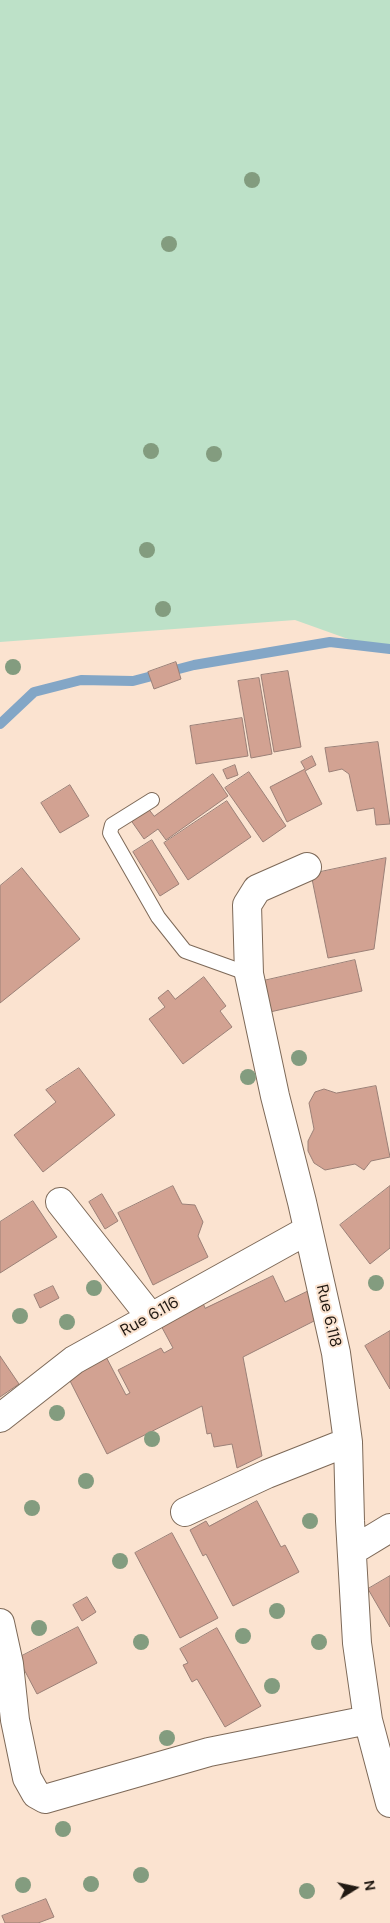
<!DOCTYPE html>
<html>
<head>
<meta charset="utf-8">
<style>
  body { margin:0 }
  #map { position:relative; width:390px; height:1923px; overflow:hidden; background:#fbe3d0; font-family:"DM Sans",sans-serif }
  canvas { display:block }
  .north { position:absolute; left:330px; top:1863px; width:50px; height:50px; -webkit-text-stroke:4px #fbe3d0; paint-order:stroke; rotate:80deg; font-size:14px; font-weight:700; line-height:20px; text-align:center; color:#211912 }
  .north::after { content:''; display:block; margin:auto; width:18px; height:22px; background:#211912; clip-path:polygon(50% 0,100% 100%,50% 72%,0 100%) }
</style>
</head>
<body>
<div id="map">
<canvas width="390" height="1923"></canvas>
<div class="north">N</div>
</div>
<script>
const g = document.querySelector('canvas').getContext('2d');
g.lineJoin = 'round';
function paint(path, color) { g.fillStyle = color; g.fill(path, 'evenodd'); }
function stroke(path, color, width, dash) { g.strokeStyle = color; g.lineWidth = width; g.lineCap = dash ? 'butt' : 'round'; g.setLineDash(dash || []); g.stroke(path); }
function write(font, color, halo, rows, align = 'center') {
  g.font = font + ' "DM Sans",sans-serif'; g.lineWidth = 4; g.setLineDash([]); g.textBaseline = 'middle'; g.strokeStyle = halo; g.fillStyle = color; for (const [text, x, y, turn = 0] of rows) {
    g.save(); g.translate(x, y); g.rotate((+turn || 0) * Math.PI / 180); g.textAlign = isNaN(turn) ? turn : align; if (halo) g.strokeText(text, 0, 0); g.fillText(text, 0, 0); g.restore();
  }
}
const green = new Path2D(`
  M0 0H390V654L295 620 0 642Z`);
const stream = new Path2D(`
  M0 724 34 692 81 680 133 681 194 665 330 642 390 649`);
const building = new Path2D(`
  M176 662 181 679 154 689 148 672Z
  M288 671 301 747 274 752 261 675Z
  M259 678 272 754 251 758 238 681Z
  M242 718 248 756 196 764 190 726Z
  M378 742 390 824 376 825 374 808 357 811 349 774 342 769 329 772 325 748Z
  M312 756 316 765 305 771 322 804 287 822 270 787 305 769 301 762Z
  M235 765 238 775 227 779 223 770Z
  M249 772 286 826 263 842 225 788Z
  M213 774 228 796 166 840 158 829 144 839 130 819 147 807 154 816Z
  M70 785 89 816 60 833 41 803Z
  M227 801 251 837 188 880 164 843Z
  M152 840 179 884 160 896 133 852Z
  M386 858 374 949 328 958 311 874Z
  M22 868 80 939 0 1003V886Z
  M355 960 362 991 270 1012 263 981Z
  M204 977 226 1006 220 1011 232 1027 183 1064 149 1019 165 1007 158 998 168 990 175 999Z
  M79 1068 115 1115 43 1172 14 1135 56 1102 46 1090Z
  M376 1086 390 1157 371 1161 364 1170 355 1164 325 1170 314 1163 308 1151V1141L314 1129 309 1103 315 1092 324 1089 336 1093Z
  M173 1186 182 1204 195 1205 203 1222 198 1236 208 1257 153 1285 118 1213Z
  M390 1186V1248L370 1264 340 1225Z
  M102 1194 118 1221 105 1229 89 1202Z
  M33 1201 57 1237 0 1273V1222Z
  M273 1276 285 1302 312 1289 318 1319 243 1357 262 1456 237 1468 232 1444 214 1447 211 1433 207 1434 202 1406 107 1454 65 1371 103 1351 126 1395 130 1393 118 1370 161 1348 164 1353 173 1348 159 1322 203 1303 205 1308Z
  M53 1286 59 1298 40 1308 34 1295Z
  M390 1331V1389L365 1346Z
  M0 1356 19 1384 0 1397Z
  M257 1501 281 1547 285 1545 299 1572 233 1606 206 1554 203 1556 190 1530 206 1521 209 1526Z
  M172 1533 218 1618 180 1638 135 1553Z
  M390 1576V1627L368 1589Z
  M87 1597 96 1612 82 1621 73 1605Z
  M78 1627 97 1663 37 1694 18 1658Z
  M217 1628 261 1706 225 1727 197 1679 192 1682 183 1665 188 1663 180 1649Z
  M46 1899 54 1917 38 1923H5L2 1916Z`);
const lane = new Path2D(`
  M152 800 112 825 110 833 158 917 185 951 249 974`);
const street = new Path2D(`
  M307 867 257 889 247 905 249 974 275 1096 302 1202 336 1353 348 1442 350 1521 357 1643 368 1720 390 1803
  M60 1202 150 1316
  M0 1418 74 1360 308 1230
  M185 1512 267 1474 348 1442
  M352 1551 390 1528
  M0 1623 9 1664 15 1720 27 1778 36 1794 45 1799 209 1752 368 1720`);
const trees = [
  [252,180],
  [169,244],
  [151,451],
  [214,454],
  [147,550],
  [163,609],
  [13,667],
  [299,1058],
  [248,1077],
  [376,1283],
  [94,1288],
  [20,1316],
  [67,1322],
  [57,1413],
  [152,1439],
  [86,1481],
  [32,1508],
  [310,1521],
  [120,1561],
  [277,1611],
  [39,1628],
  [243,1636],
  [141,1642],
  [319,1642],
  [272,1686],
  [167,1738],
  [63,1829],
  [141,1875],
  [91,1884],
  [23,1885],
  [307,1891]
];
const streetNames = [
  ["Rue 6.118",328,1316,77],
  ["Rue 6.116",150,1317,-29]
];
paint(green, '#bde1c8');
stroke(stream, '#83a6c6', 10);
paint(building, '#d2a292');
stroke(building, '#9b8077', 1);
stroke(lane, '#7d6958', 16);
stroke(street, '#7d6958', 30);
stroke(lane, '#fff', 14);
stroke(street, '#fff', 28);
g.fillStyle = '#839c7f';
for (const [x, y] of trees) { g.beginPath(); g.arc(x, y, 8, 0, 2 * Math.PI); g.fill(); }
write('16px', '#211912', '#fbe3d0', streetNames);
</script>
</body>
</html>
